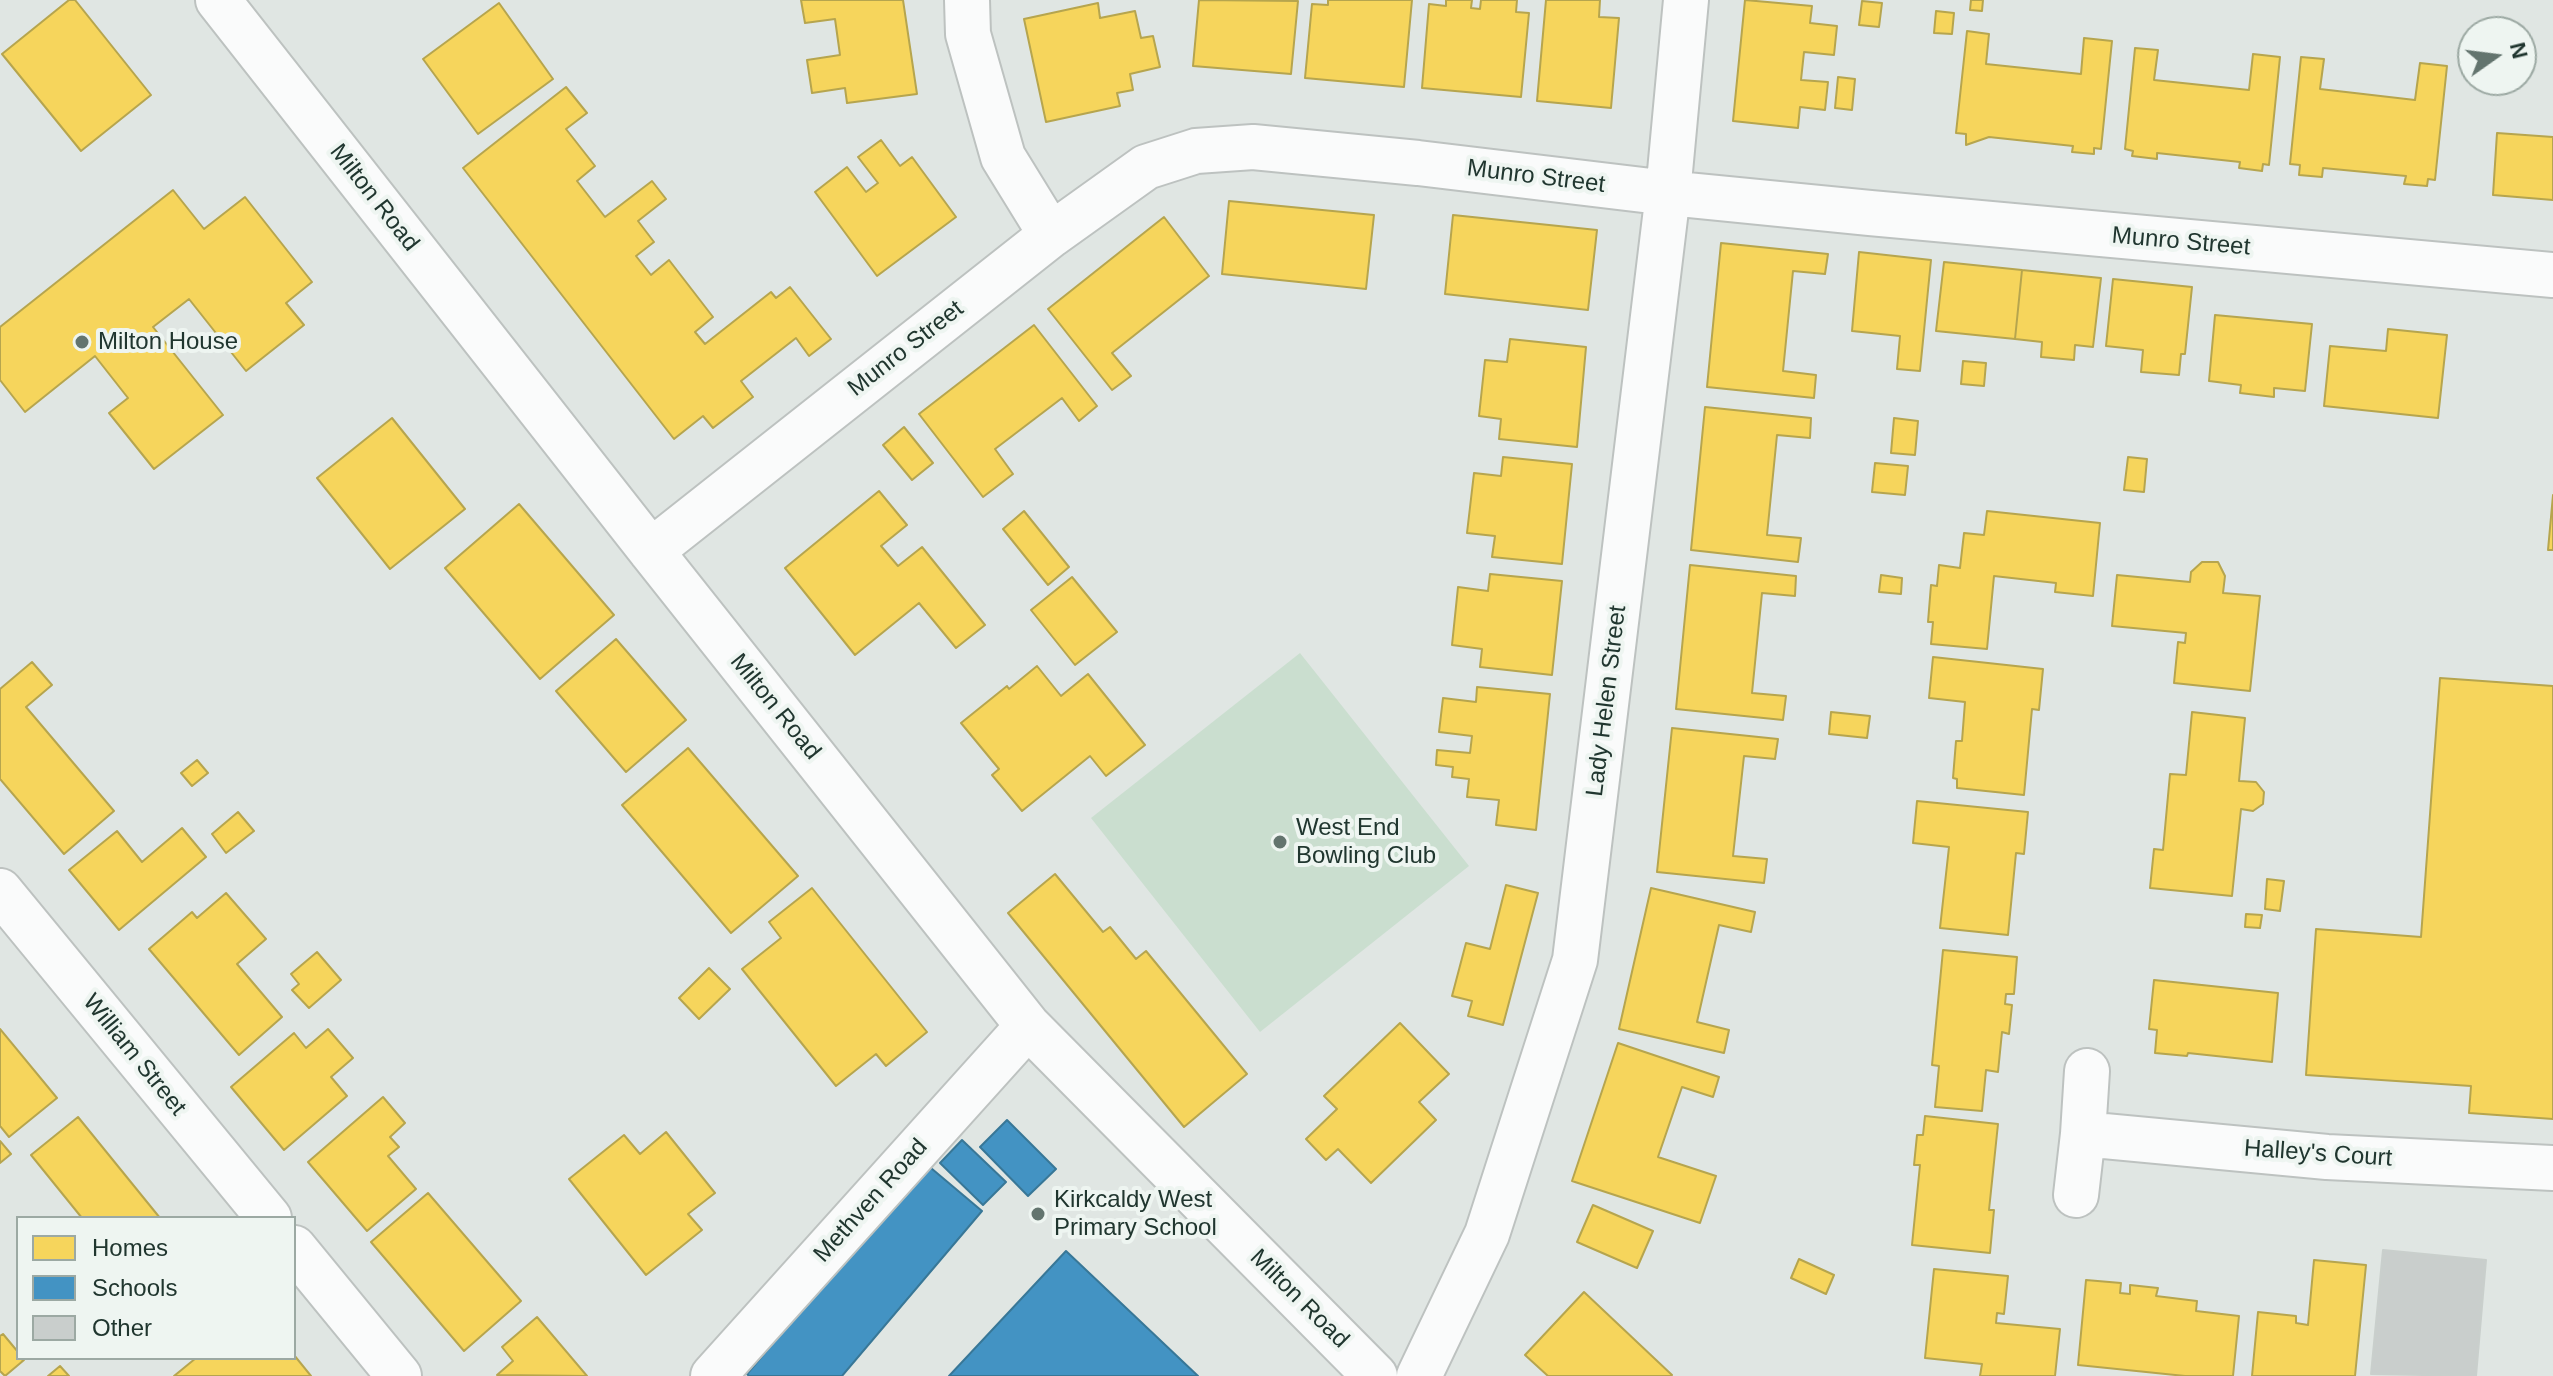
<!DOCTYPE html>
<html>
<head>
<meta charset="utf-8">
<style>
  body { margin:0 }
  #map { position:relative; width:2553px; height:1376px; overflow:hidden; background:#e0e6e3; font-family:Arial,sans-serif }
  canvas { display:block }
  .legend { position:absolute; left:16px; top:1216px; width:280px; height:144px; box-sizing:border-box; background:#eef5f1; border:2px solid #9ca9a3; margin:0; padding:10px 14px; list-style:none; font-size:24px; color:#20362f }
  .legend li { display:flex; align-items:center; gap:16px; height:40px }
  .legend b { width:40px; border:2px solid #9ca9a3 }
  .north { position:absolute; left:2457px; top:16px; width:80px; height:80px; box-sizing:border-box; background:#eef5f1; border:2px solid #9ca9a3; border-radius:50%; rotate:76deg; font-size:22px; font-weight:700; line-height:32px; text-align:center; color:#20362f }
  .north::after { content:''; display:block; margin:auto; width:28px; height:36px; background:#63746e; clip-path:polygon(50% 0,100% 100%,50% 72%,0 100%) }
</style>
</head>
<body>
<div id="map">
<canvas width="2553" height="1376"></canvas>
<ul class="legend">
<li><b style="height:22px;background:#f6d55c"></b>Homes</li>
<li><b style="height:22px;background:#4393c3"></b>Schools</li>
<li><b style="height:22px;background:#c9cecc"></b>Other</li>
</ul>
<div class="north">N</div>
</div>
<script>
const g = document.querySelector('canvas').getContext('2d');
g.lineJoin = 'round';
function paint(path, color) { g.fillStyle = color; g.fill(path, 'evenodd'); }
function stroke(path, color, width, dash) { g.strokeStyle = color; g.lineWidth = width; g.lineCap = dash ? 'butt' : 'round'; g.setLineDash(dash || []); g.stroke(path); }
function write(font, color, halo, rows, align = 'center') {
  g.font = font + ' Arial,sans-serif'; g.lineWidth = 8; g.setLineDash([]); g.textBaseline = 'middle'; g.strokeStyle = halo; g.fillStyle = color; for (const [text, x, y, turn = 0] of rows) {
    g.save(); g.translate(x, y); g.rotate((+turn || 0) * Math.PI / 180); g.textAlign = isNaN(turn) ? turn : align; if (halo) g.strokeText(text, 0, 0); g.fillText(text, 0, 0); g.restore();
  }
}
const green = new Path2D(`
  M1300 653 1469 866 1260 1032 1091 818Z`);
const homes = new Path2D(`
  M69 0H75L151 95 81 151 2 54Z
  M801 0H903L917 94 847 103 845 88 812 93 807 60 840 55 835 19 805 23Z
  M1199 0 1298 1 1291 74 1193 66Z
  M1328 0H1412L1404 87 1305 78 1312 4 1328 5Z
  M1446 0H1472L1471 8 1480 9 1481 0H1517L1516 12 1529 13 1521 97 1422 88 1429 4 1446 6Z
  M1546 0H1600L1599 17 1619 18 1611 108 1537 101Z
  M1745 0 1812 6 1810 23 1837 26 1834 55 1804 52 1801 80 1828 82 1825 110 1800 107 1798 128 1733 121Z
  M1971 0H1983L1982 11 1970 10Z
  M1862 1 1882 3 1879 27 1859 25Z
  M499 3 553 79 478 134 423 59Z
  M1098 3 1100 18 1135 11 1141 38 1153 36 1160 67 1130 74 1133 90 1117 93 1120 106 1046 122 1024 19Z
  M1936 11 1954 13 1952 34 1934 33Z
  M1967 31 1989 34 1986 64 2081 74 2084 38 2112 41 2101 149 2094 148V154L2072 152 2073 146 1989 137 1966 145V134L1956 133Z
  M2135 48 2158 50 2154 80 2249 90 2253 54 2280 57 2269 165 2263 164 2262 171 2239 168 2240 162 2157 153V159L2132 156 2133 151 2125 149Z
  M2301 57 2324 59 2320 89 2415 100 2420 63 2447 66 2435 180 2428 179 2427 186 2404 184 2406 176 2323 168 2322 177 2299 175 2300 165 2290 164Z
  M1838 77 1855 79 1852 110 1835 108Z
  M566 87 587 113 566 129 595 166 577 181 605 217 652 181 666 199 638 221 654 242 636 256 651 275 669 260 713 317 695 332 705 344 771 292 776 298 790 287 831 339 809 356 796 338 741 381 753 397 713 428 703 416 674 439 463 168Z
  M2497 133 2553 137V200L2493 195Z
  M881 140 900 166 912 157 956 217 877 276 815 192 847 167 866 192 878 183 858 157Z
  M173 190 204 229 245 197 312 282 286 303 304 325 246 371 189 299 153 327 223 415 154 469 109 413 128 398 95 356 25 412 0 380V327Z
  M1229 201 1374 215 1366 289 1222 274Z
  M1453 215 1597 230 1588 310 1445 294Z
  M1164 217 1209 276 1112 353 1131 376 1112 390 1048 309Z
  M1721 243 1828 254 1825 274 1793 271 1783 371 1816 375 1814 398 1707 387Z
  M1859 252 1931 260 1920 371 1897 369 1900 336 1852 331Z
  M1944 262 2022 270 2015 339 1936 331Z
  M2022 270 2101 278 2093 347 2075 345 2074 360 2041 357 2042 342 2015 339Z
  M2113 279 2192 287 2185 354H2181L2179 375 2141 372 2143 350 2106 346Z
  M2215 315 2312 324 2305 391 2274 388V397L2240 393 2241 385 2209 381Z
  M1034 325 1097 406 1079 421 1062 398 995 449 1013 474 983 497 919 414Z
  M2388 329 2447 335 2438 418 2324 406 2330 346 2386 351Z
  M1510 339 1586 347 1577 447 1499 439 1501 419 1479 416 1485 360 1507 362Z
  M1963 361 1986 363 1984 386 1961 384Z
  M1705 407 1811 418 1810 438 1777 435 1767 535 1801 538 1798 562 1691 550Z
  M392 418 465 509 390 569 317 478Z
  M1894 418 1918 421 1915 455 1891 453Z
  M904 427 933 463 912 480 883 445Z
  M1503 457 1572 464 1562 564 1492 557 1495 536 1467 533 1474 473 1501 476Z
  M2128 457 2147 459 2144 492 2124 490Z
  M1875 463 1908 466 1905 495 1872 492Z
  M879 491 907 525 881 546 898 566 922 547 985 625 956 648 919 603 855 655 785 568Z
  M2553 495V550H2548Z
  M519 504 614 615 540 679 445 568Z
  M1024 511 1069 567 1048 585 1003 529Z
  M1987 511 2100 523 2093 596 2055 592 2056 583 1994 576 1987 649 1931 644 1933 622H1928L1931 585 1937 586 1939 565 1960 568 1964 533 1984 535Z
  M2202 562H2218L2225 576 2223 593 2260 596 2250 691 2174 683 2178 642 2185 643 2186 633 2112 626 2117 575 2190 582 2191 572Z
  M1690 565 1796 576 1795 596 1762 593 1752 693 1786 696 1783 720 1676 709Z
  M1490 574 1562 581 1552 675 1480 667 1482 649 1452 645 1458 587 1488 591Z
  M1881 575 1902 578 1901 594 1879 592Z
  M1072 577 1117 632 1075 665 1031 610Z
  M616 639 686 720 626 772 556 691Z
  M1933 657 2043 669 2039 710 2032 709 2024 795 1957 788V779L1953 778 1956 741H1962L1965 702 1929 698Z
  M32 662 52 685 26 707 114 811 64 854 0 779V689Z
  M1037 666 1061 696 1088 674 1145 745 1106 776 1090 756 1022 811 992 775 999 769 961 723 1007 686 1009 689Z
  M2440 678 2553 686V1119L2469 1113 2471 1086 2306 1075 2316 929 2421 937Z
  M1477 687 1550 694 1536 830 1496 825 1499 800 1467 797 1469 779 1452 777 1453 767 1436 765 1437 750 1470 753 1472 736 1439 732 1443 698 1476 702Z
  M1831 712 1870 716 1867 738 1829 734Z
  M2192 712 2245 718 2239 781 2256 782 2264 792 2263 804 2253 811 2241 809 2232 896 2150 888 2154 849 2163 850 2170 774 2186 775Z
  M1672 728 1778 739 1775 759 1744 756 1733 856 1767 859 1764 883 1657 872Z
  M688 748 798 876 731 933 622 805Z
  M197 760 208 773 192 786 181 773Z
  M1917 801 2028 812 2024 854 2016 853 2008 935 1940 928 1949 847 1913 843Z
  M238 812 254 831 226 853 212 834Z
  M182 828 206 857 119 930 69 870 117 831 142 862Z
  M1055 874 1103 932 1110 927 1136 959 1146 951 1247 1074 1184 1127 1008 913Z
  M2267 879 2284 881 2280 911 2265 909Z
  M1506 885 1538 893 1503 1025 1468 1016 1472 1001 1452 996 1466 943 1490 949Z
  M812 888 927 1032 886 1066 876 1054 836 1086 742 969 781 938 769 922Z
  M1651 888 1755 912 1751 932 1719 925 1697 1022 1729 1030 1724 1053 1619 1029Z
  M226 893 266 939 237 964 282 1017 239 1055 149 949 192 912 197 918Z
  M2246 914 2262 915 2260 928 2245 927Z
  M1943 950 2017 957 2014 994H2006L2005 1004 2012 1005 2009 1034 2002 1032 1998 1072 1986 1070 1982 1111 1935 1107 1939 1066 1932 1065Z
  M317 952 341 980 309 1008 292 990 299 984 291 974Z
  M709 968 730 989 699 1019 679 998Z
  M2154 980 2278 993 2272 1062 2188 1053 2187 1056 2155 1053 2157 1030 2149 1029Z
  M1400 1023 1449 1074 1419 1102 1436 1120 1371 1183 1338 1149 1326 1160 1306 1139 1337 1109 1324 1096Z
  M0 1029 57 1098 9 1137 0 1126Z
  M328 1029 353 1058 331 1077 347 1096 284 1150 231 1087 294 1033 306 1048Z
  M1618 1043 1719 1077 1713 1097 1682 1087 1658 1157 1716 1176 1700 1223 1572 1181Z
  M383 1097 405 1123 390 1137 399 1147 388 1156 416 1189 367 1231 308 1162Z
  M1925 1116 1998 1124 1989 1210H1994L1990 1253 1912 1245 1920 1165H1914L1917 1135H1923Z
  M78 1117 160 1218H82L31 1155Z
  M666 1132 715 1193 688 1214 702 1230 646 1275 569 1179 624 1135 640 1154Z
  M0 1141 11 1154 0 1163Z
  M428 1193 521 1301 464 1351 371 1242Z
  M1593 1205 1653 1231 1637 1268 1577 1242Z
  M1799 1259 1834 1275 1826 1294 1791 1278Z
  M2314 1260 2366 1265 2355 1376H2252L2258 1312 2296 1316V1323L2308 1325Z
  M1934 1269 2008 1276 2004 1314 1997 1313 1996 1323 2060 1329 2055 1376H1980L1982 1364 1925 1358Z
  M2086 1280 2121 1283 2120 1293 2130 1294V1285L2158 1288 2156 1296 2197 1301 2196 1311 2239 1316 2233 1376H2185L2078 1365Z
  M1584 1292 1672 1375 1671 1376H1548L1525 1355Z
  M537 1317 587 1376 497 1375 513 1361 502 1347Z
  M3 1334 18 1352V1358L24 1360 5 1376 0 1371V1336Z
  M294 1355 311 1376H174L196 1358H294Z
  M60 1366 69 1376H48Z`);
const schools = new Path2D(`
  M1007 1120 1056 1169 1028 1196 980 1147Z
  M962 1140 1006 1182 983 1205 940 1163Z
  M925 1163 982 1211 842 1376H749L747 1374Z
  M1066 1251 1198 1376H949Z`);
const building = new Path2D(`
  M2383 1250 2486 1260 2476 1376 2371 1374Z`);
const minor = new Path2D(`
  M218 0 651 551 1028 1026 1375 1376
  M967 0 968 34 1003 157 1051 235
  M651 551 1051 235 1146 167 1196 151 1253 147 1418 163 1668 193 1870 213 2553 275
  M0 891 269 1218
  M2083 1134 2087 1071
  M2076 1195 2083 1134 2327 1157 2553 1168
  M294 1248 399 1376
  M713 1376 1028 1026
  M1419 1376 1487 1234 1575 960 1668 193 1686 0`);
const markers = [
  [82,342,8,"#63746e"],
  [1280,842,8,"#63746e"],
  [1038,1214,8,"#63746e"]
];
const streetNames = [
  ["Munro Street",1536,177,7],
  ["Milton Road",374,198,52],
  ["Munro Street",2181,242,5],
  ["Munro Street",906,349,-38],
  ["Lady Helen Street",1607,701,-83],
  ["Milton Road",775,707,51],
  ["William Street",134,1055,51],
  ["Halley's Court",2318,1154,4],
  ["Methven Road",871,1201,-48],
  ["Milton Road",1299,1299,45]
];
const poiNames = [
  ["Milton House",98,342],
  ["West End",1296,828],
  ["Bowling Club",1296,856],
  ["Kirkcaldy West",1054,1200],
  ["Primary School",1054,1228]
];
paint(green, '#cadecf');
paint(homes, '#f6d55c');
stroke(homes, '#b6a54e', 2);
paint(schools, '#4393c3');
stroke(schools, '#387797', 2);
paint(building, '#c9cecc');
stroke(building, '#c9cfcc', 2);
stroke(minor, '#bdc2c0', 48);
stroke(minor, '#fafbfb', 44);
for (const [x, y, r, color] of markers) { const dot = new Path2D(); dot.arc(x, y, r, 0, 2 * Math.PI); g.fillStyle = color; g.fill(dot); stroke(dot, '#eef5f1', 3); }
write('24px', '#20362f', '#eef5f1', streetNames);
write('24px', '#20362f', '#eef5f1', poiNames, 'left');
</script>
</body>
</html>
